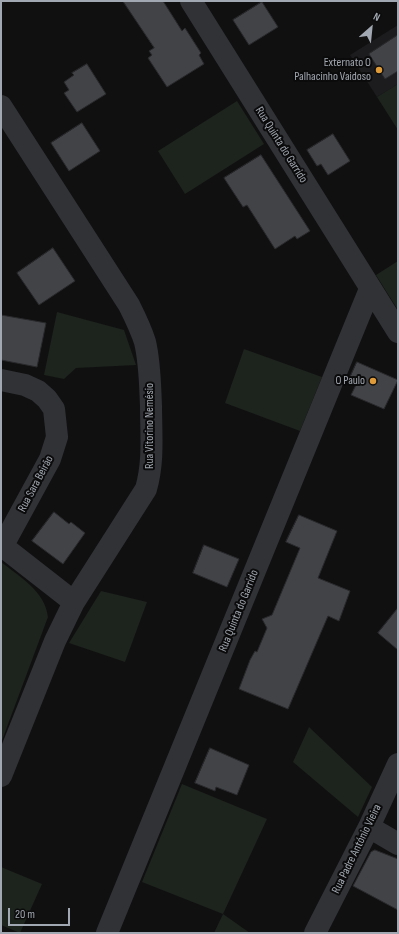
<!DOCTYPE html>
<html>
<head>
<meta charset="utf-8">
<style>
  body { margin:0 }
  #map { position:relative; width:399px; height:934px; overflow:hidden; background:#101011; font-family:"Sofia Sans Condensed",sans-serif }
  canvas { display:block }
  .frame { position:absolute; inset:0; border:2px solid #a2a8b1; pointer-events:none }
  .north { position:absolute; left:351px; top:8px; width:40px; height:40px; -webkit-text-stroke:3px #0b0b0c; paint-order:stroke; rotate:27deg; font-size:11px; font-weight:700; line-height:16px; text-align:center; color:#a2a8b1 }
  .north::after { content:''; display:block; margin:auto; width:14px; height:18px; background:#a2a8b1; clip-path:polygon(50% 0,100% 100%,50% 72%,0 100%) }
  .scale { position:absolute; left:8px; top:908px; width:62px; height:18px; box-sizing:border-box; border:2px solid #a2a8b1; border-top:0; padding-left:5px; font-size:12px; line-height:14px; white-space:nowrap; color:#a2a8b1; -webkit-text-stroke:3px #0b0b0c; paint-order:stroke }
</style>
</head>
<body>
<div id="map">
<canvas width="399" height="934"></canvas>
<div class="frame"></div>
<div class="north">N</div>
<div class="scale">20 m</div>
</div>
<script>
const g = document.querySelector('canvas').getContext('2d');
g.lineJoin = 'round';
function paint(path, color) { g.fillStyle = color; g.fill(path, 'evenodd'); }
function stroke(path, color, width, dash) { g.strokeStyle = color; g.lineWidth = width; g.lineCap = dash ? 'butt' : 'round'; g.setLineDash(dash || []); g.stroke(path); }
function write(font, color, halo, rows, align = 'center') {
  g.font = font + ' "Sofia Sans Condensed",sans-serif'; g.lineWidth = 4; g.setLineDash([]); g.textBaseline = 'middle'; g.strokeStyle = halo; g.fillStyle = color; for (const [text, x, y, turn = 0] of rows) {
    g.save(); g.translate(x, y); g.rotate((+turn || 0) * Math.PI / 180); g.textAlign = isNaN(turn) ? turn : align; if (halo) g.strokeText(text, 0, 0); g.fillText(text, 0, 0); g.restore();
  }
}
const built = new Path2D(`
  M398 25V84L377 97 350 55Z`);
const green = new Path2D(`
  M398 84V130L377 97Z
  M237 101 264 144 185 194 158 151Z
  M398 261V310L376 275Z
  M57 312 124 330 136 365 76 368 64 379 44 375Z
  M244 349 322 377 300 431 225 403Z
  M1 562C20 577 45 591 48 617L1 743Z
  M101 591 147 602 125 662 69 643Z
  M309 727 372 787 358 817 293 762Z
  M182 784 267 819 223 914 250 933H214L223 914 142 882Z
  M1 867 42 884 20 933 1 925Z`);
const building = new Path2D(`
  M123 1H163L182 31 185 28 201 53 199 55 204 64 167 87 148 58 152 55 149 51 154 48Z
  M262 2 278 27 249 45 233 20Z
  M398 35V71L385 79 369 54Z
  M87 64 106 94 77 112 64 93 69 90 64 82 74 75 72 73Z
  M82 123 100 151 69 171 51 143Z
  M333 134 350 161 328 175 321 164 317 166 307 150Z
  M261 155 310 231 297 239 295 236 275 249 247 205 243 207 224 178Z
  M53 248 75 281 39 305 17 273Z
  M1 315 46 323 37 367 1 360Z
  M357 362 398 380 384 409 351 395 356 385 348 382Z
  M54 512 69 524 71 522 85 533 63 564 32 541Z
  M299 515 337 531 318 578 350 591 339 621 328 616 288 709 239 689 250 660 255 651 257 652 267 628 262 619 272 615 300 548 286 542Z
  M204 545 239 559 227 587 193 573Z
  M398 608V650L378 633Z
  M210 748 249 765 237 795 216 787 215 791 195 783Z
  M375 850 398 859V910L353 886 371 852Z`);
const minor = new Path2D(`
  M191 1 398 332
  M1 106 129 305C135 317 141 329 145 342 150 363 150 384 151 406 151 434 154 461 146 489L74 602 55 641 1 776
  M1 380 25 385 38 391 47 399 54 409 57 437 50 459 2 547
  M1 545 74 602
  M369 827 398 844
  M107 933 370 289
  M315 933 369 827 398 764`);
const markers = [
  [379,70,4,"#df9b3a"],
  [373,381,4,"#df9b3a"]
];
const poiNames = [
  ["Externato O",371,63],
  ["Palhacinho Vaidoso",371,77],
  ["O Paulo",365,381]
];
const streetNames = [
  ["Rua Quinta do Garrido",281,145,58],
  ["Rua Vitorino Nemésio",150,426,-90],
  ["Rua Sara Beirão",36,484,-62],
  ["Rua Quinta do Garrido",239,611,-68],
  ["Rua Padre António Vieira",357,849,-64]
];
paint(built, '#1c1c1e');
paint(green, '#1d231d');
paint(building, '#414347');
stroke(building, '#2a2a2d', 1);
stroke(minor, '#313236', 22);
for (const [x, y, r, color] of markers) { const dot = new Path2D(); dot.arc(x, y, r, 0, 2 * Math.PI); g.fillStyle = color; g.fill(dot); stroke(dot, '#0b0b0c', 1.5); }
write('12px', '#a2a8b1', '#0b0b0c', poiNames, 'right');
write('12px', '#a2a8b1', '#0b0b0c', streetNames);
</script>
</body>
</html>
